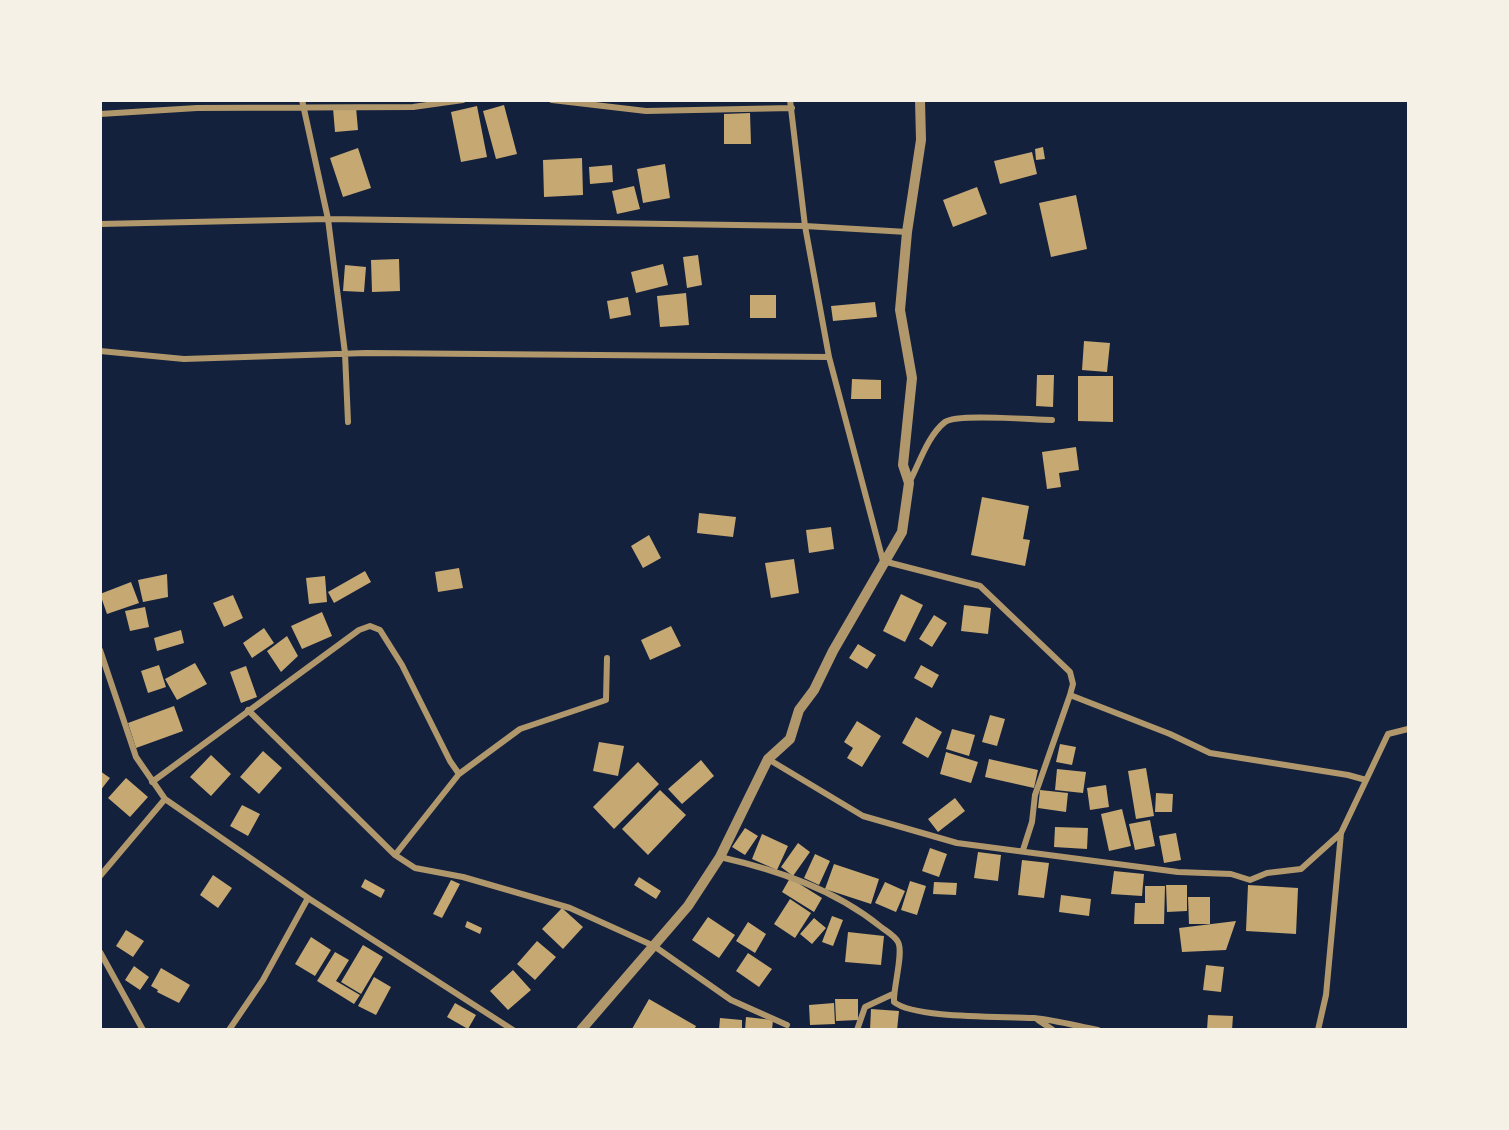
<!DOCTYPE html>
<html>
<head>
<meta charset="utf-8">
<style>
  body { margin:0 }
  #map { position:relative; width:1509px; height:1130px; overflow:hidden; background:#14213d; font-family:"Golos Text",sans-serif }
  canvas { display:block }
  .frame { position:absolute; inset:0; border:102px solid #f6f1e7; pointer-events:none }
</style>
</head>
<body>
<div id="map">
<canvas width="1509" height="1130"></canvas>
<div class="frame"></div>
</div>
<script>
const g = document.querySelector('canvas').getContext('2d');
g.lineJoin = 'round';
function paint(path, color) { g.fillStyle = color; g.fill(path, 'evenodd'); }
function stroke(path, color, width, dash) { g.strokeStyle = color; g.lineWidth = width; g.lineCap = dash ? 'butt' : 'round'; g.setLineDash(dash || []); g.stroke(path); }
const building = new Path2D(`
  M504 105 517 154 496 159 483 111Z
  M477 106 487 157 461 162 451 112Z
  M356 107 358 130 335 132 333 108Z
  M750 113 751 144H724V114Z
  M1043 147 1045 159 1036 160 1035 149Z
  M358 148 371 188 343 197 330 158Z
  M1032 152 1037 174 1000 184 994 161Z
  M582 158 583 195 544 197 543 160Z
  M665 164 670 198 643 203 637 169Z
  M612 165 613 182 590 184 589 167Z
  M634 186 640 209 617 214 612 191Z
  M977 187 987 214 953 227 943 200Z
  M1076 195 1087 249 1051 257 1039 203Z
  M698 255 702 285 687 288 683 257Z
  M399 259 400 291 372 292 371 260Z
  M663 264 668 285 636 293 631 272Z
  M345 265 366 267 364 292 343 291Z
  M686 293 689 325 660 327 657 296Z
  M750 295H776V318H750Z
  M628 297 631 315 610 319 607 301Z
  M875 302 877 317 833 321 831 306Z
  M1084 341 1110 343 1107 372 1082 370Z
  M1037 375H1054L1053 407 1036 406Z
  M1078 376H1113V422L1078 421Z
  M852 379 881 380V399H851Z
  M1076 447 1079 470 1059 473 1061 487 1047 489 1042 452Z
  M982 497 1029 506 1023 539 1030 540 1025 566 971 555Z
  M699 513 736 517 733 537 697 533Z
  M831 527 834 549 809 553 806 530Z
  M649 535 661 558 643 568 631 546Z
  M794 559 799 593 771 598 765 563Z
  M459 568 463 588 438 592 435 572Z
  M365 571 371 582 334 603 328 592Z
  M167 574 168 597 143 602 138 580Z
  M325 576 327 602 309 604 306 578Z
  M131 582 139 603 107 614 100 594Z
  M901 594 923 605 905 642 883 631Z
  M233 595 243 618 224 627 213 603Z
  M964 605 991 608 988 634 961 631Z
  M145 607 149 627 130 631 125 611Z
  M322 612 332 636 302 649 291 626Z
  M934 615 947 623 932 647 919 639Z
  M671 626 681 646 650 660 641 640Z
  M264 628 274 643 252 658 243 643Z
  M181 630 184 643 157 651 154 638Z
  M287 636 298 656 281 672 267 651Z
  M858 644 876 655 867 669 849 658Z
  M195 663 207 684 177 700 165 679Z
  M159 665 166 687 148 693 141 671Z
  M921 665 939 675 932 688 914 678Z
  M246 666 257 697 241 703 230 672Z
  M174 706 183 731 136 748 128 723Z
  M990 715 1005 719 997 746 982 742Z
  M916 717 942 732 928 758 902 743Z
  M857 721 881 736 862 767 847 758 853 748 844 742Z
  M952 729 975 735 969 756 946 749Z
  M599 742 624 746 618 776 593 771Z
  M1060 744 1076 747 1072 765 1056 762Z
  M263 751 282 768 259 794 240 777Z
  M946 752 978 762 971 783 940 774Z
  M211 755 231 774 211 796 190 777Z
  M989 759 1038 770 1034 788 985 777Z
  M701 760 714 776 682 804 668 789Z
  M638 762 659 784 614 829 593 807Z
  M1146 768 1154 816 1136 819 1128 771Z
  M1057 769 1086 772 1083 793 1055 790Z
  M100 771 110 778 100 791Z
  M126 778 148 797 130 817 108 798Z
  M1106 785 1109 807 1090 810 1087 788Z
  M660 790 686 815 648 855 622 829Z
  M1040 790 1068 793 1066 812 1038 808Z
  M1156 793 1173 794 1172 812H1155Z
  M955 798 965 811 938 832 928 819Z
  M242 805 260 814 248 836 230 826Z
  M1122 809 1131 846 1109 851 1101 814Z
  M1150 820 1155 846 1135 850 1129 824Z
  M1055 827 1088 828 1087 849 1054 847Z
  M745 828 758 836 745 855 732 847Z
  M1176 833 1181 860 1164 863 1159 836Z
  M762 834 788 846 777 870 752 859Z
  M798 843 810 852 793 876 781 867Z
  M930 848 947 854 939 877 922 871Z
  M978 852 1001 855 998 881 974 878Z
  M815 854 830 861 819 885 804 878Z
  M1022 860 1049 863 1044 898 1018 895Z
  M834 864 879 879 871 904 825 889Z
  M1114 871 1144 874 1142 896 1111 894Z
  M213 875 232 888 218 908 200 895Z
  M639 877 661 891 656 899 634 885Z
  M790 878 822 898 814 912 782 892Z
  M365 879 385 890 381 898 361 887Z
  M451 880 460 884 442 918 433 914Z
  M910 881 926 886 917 915 901 910Z
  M885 882 905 891 896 912 875 903Z
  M934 882 957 883 956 895 933 894Z
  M1166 885H1187V911L1167 912Z
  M1248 885 1298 888 1296 934 1246 931Z
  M1145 886H1165L1164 924H1134L1135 903H1145Z
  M1061 895 1091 899 1089 916 1059 912Z
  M1188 897H1210V924H1189Z
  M790 899 811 913 795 938 774 924Z
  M562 908 583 927 563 949 542 929Z
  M832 916 843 920 833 946 822 942Z
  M708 917 735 935 719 958 692 940Z
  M814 918 826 928 812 944 800 934Z
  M467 921 482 928 480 934 465 927Z
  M1236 921 1226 950 1182 952 1179 928Z
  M748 922 766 934 755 953 736 941Z
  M126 930 144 941 133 957 116 946Z
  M848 932 884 936 881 965 845 962Z
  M311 937 331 950 315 976 295 964Z
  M537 941 556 957 535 980 517 964Z
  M363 945 383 957 361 994 341 982Z
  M335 952 349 960 336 981 360 995 354 1004 317 981Z
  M748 953 772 969 759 987 736 971Z
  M1206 965 1224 967 1221 992 1203 990Z
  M134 966 149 977 140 990 125 980Z
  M161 968 190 985 179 1003 157 992 158 990 151 986Z
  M513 970 531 990 508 1010 490 991Z
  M374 977 391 987 376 1015 358 1006Z
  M649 999 696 1026 694 1030 632 1029Z
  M835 999H858V1020L836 1021Z
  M455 1003 476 1015 468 1029 447 1017Z
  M834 1003 835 1024 810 1025 809 1005Z
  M871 1009 899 1011 897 1030H870Z
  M1208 1015 1233 1016 1232 1030H1207Z
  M746 1017 773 1020 772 1030H745Z
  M720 1018 742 1020V1030H719Z`);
const minor = new Path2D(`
  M302 100 328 219 345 353 348 422
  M552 100 646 111 792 108
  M790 100 805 226 829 357 883 561 980 586 1070 672 1073 684 1070 695 1035 795 1032 822 1023 850
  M100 114 197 108 413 107 463 100
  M100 224 328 219 805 226 907 232
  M100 351 184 359 366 353 829 357
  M909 483C919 464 928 435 945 422 957 413 1033 420 1052 420
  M100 650 136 757 165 799 308 898 513 1030
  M1070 695 1170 734 1210 753 1348 775 1366 780
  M248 710 395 855 415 868 463 877 570 908 654 946 731 1000 787 1025
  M768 759 863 816 957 843 1178 872 1231 874 1250 880 1267 873 1301 869 1341 833 1388 734 1408 729
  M459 774 520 729 606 700 607 658
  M152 782 359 630 370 626 380 630 402 665 450 761 459 774 395 855
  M720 857C777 870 834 889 881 927 886 931 895 936 898 942 904 952 893 988 894 1002 915 1019 1003 1016 1034 1018 1055 1020 1077 1026 1098 1030
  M100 876 165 799
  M100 952 143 1030
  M1038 1020 1053 1030
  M229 1030 263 980 308 898
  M857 1030 865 1007 893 994
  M1318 1030 1326 995 1341 833`);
const tertiary = new Path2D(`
  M581 1030 688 906 720 857 768 759 790 739 799 710 814 690 833 651 902 532 909 483 903 465 912 378 900 310 907 232 921 140 920 100`);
paint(building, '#c6a872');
stroke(minor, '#b1986c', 6);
stroke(tertiary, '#b1986c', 10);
</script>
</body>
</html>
